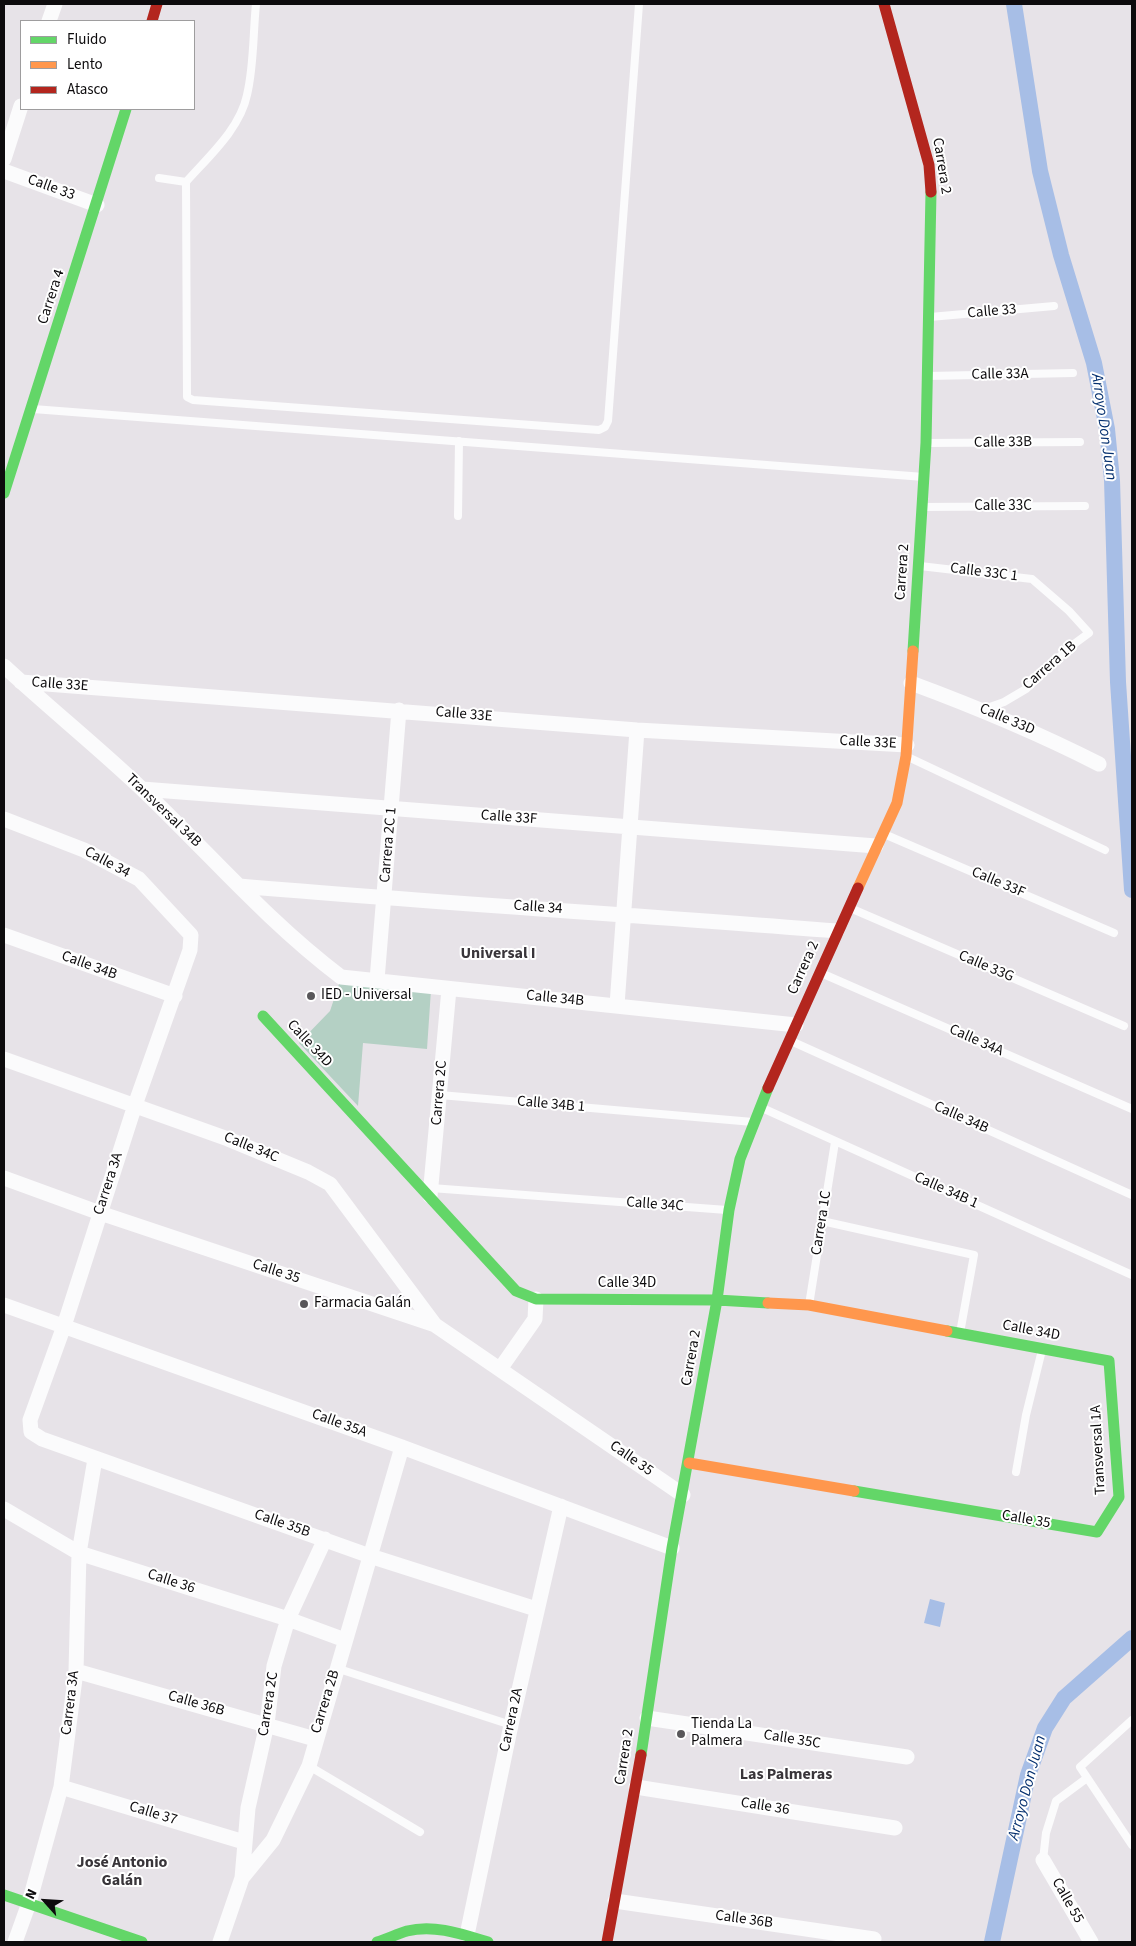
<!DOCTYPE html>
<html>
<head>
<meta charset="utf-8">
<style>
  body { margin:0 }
  #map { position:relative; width:1136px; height:1946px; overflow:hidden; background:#e7e3e8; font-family:"Source Sans 3",sans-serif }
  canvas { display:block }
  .frame { position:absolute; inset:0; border:5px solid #0d0b0d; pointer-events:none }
  .legend { position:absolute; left:20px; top:20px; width:175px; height:90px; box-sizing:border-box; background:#fff; border:1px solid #9e9d9e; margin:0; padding:6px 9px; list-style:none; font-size:15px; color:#0d0b0d }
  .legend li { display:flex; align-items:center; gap:10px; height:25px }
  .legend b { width:25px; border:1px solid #9e9d9e }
  .north { position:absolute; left:20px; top:1876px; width:50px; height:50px; -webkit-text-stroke:4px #fff; paint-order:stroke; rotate:296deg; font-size:14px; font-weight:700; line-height:20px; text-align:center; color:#0d0b0d }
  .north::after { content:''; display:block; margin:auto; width:18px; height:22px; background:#0d0b0d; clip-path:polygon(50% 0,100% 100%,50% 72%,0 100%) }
</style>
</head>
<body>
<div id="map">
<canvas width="1136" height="1946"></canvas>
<div class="frame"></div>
<ul class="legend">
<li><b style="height:6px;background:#63d668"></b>Fluido</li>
<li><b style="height:6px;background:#ff974d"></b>Lento</li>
<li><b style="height:6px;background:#b3261e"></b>Atasco</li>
</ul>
<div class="north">N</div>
</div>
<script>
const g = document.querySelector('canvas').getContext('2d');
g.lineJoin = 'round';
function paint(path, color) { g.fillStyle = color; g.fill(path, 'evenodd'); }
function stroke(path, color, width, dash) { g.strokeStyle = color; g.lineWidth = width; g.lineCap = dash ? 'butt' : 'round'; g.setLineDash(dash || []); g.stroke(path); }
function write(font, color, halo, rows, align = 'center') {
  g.font = font + ' "Source Sans 3",sans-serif'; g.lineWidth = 4; g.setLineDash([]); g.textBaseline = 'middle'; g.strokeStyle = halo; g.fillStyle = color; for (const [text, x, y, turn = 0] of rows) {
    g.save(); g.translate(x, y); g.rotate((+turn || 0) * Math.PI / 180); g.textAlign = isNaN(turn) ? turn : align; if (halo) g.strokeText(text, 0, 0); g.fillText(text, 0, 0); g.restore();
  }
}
const green = new Path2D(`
  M340 981 431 990 427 1049 363 1043 358 1106 299 1043 330 1011Z`);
const water = new Path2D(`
  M930 1599 945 1603 940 1627 924 1623Z`);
const canal = new Path2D(`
  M1014 4 1040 171 1061 255 1094 363 1107 429 1112 480 1118 682 1132 890
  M992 1942 1028 1775 1045 1728 1064 1698 1132 1638`);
const lane = new Path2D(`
  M256 4C253 33 254 66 247 95 240 129 208 157 186 182L187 397 193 400 599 430 605 427 608 421 639 4
  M159 178 186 182
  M930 317 1054 306
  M928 376 1073 373
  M33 409 924 477
  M926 443 1080 442
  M922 507 1085 506
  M458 516 459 441
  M920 566 1032 579 1069 611 1089 633 1070 647 1026 689 1004 702 984 709
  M908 757 1105 850
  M884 834 1114 933
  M850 908 1124 1026
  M821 973 1132 1109
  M791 1041 1132 1195
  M440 1095 753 1122
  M760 1107 1132 1275
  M431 1188 727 1210
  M822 1221 974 1255 960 1333
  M809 1305 835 1142
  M1016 1472 1026 1415 1042 1350
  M336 1668 511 1725
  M1132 1720 1080 1767 1132 1845
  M309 1766 420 1832
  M1043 1860 1046 1833 1056 1801 1087 1778`);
const street = new Path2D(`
  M49 21 55 4
  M4 159 21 106
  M4 171 97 205
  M4 666C49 708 98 747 143 790 208 852 268 922 341 977L796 1025
  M21 682 637 730 907 745
  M911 683C976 707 1038 733 1099 764
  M142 789 876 846
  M4 819 84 850 139 879 191 935 190 950 135 1105 64 1326 30 1420 31 1432 42 1439 370 1556 536 1609
  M239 886C438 903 638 915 837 931
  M4 935 175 996
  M377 980 399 710
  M617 1005 637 730
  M4 1059 228 1139 308 1172 330 1184 435 1325
  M4 1178 100 1213 435 1325 683 1495
  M430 1196 449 989
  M4 1305 402 1447 672 1548
  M500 1369 535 1319 536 1299
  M4 1509 79 1553 288 1619 345 1640
  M76 1671 315 1739
  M647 1718 907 1757
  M61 1787 244 1842
  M636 1787 895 1828
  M1043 1860 1091 1942
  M242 1878 248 1808 267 1724 274 1666 288 1619 325 1539
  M615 1901 874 1939
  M467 1935 511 1725 561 1506
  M15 1942 29 1903 61 1787 76 1671 79 1553 95 1459
  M220 1942 242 1878 273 1840 309 1766 402 1447`);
const fast = new Path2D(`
  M4 493 126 109
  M913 651 926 443 931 192
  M263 1016 516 1291 536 1299 717 1300 768 1303
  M854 1491 1097 1532 1119 1497 1109 1361 947 1331
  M641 1755 672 1548 717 1300 729 1210 740 1159 768 1088
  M4 1895 142 1942
  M377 1942C387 1939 397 1934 407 1931 434 1924 462 1934 488 1942`);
const slow = new Path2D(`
  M858 888 897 803 906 756 913 651
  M768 1303 809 1305 947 1331
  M689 1463 854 1491`);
const jam = new Path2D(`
  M884 4 929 165 931 192
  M152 21 157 4
  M768 1088 858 888
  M607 1942 641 1755`);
const markers = [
  [311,996,5,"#59575a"],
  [304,1304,5,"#59575a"],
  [681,1734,5,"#59575a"]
];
const streetNames = [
  ["Carrera 2",941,166,81],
  ["Calle 33",51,188,20],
  ["Carrera 4",52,297,-72],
  ["Calle 33",992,312,-5],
  ["Calle 33A",1000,375,-1],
  ["Calle 33B",1003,443,-1],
  ["Calle 33C",1003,507],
  ["Carrera 2",903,572,-86],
  ["Calle 33C 1",984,573,7],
  ["Carrera 1B",1050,666,-41],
  ["Calle 33E",60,685,4],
  ["Calle 33E",464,715,5],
  ["Calle 33D",1007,720,23],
  ["Calle 33E",868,743,3],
  ["Transversal 34B",163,811,44],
  ["Calle 33F",509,818,4],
  ["Carrera 2C 1",389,845,-85],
  ["Calle 34",107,863,28],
  ["Calle 33F",998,883,23],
  ["Calle 34",538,908,4],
  ["Calle 34B",89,966,20],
  ["Calle 33G",986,967,23],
  ["Carrera 2",804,968,-66],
  ["Calle 34B",555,999,6],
  ["Calle 34A",976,1041,24],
  ["Calle 34D",309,1044,47],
  ["Carrera 2C",440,1093,-85],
  ["Calle 34B 1",551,1105,5],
  ["Calle 34B",961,1118,24],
  ["Calle 34C",251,1148,22],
  ["Carrera 3A",109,1184,-72],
  ["Calle 34B 1",946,1191,24],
  ["Calle 34C",655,1205,4],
  ["Carrera 1C",822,1223,-81],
  ["Calle 35",276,1272,18],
  ["Calle 34D",627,1284],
  ["Calle 34D",1031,1331,11],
  ["Carrera 2",692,1358,-80],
  ["Calle 35A",339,1424,20],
  ["Transversal 1A",1099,1450,-93],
  ["Calle 35",631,1459,35],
  ["Calle 35",1026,1520,10],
  ["Calle 35B",282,1524,19],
  ["Calle 36",171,1582,18],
  ["Carrera 2B",326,1702,-73],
  ["Carrera 3A",71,1703,-83],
  ["Calle 36B",196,1704,16],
  ["Carrera 2C",269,1704,-81],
  ["Carrera 2A",512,1720,-78],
  ["Calle 35C",792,1740,9],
  ["Carrera 2",625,1757,-81],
  ["Calle 36",765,1807,9],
  ["Calle 37",153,1814,17],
  ["Calle 55",1067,1901,60],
  ["Calle 36B",744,1920,8]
];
const poiNames = [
  ["IED - Universal",321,996],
  ["Farmacia Galán",314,1304],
  ["Tienda La",691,1725],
  ["Palmera",691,1742]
];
const waterNames = [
  ["Arroyo Don Juan",1103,427,82],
  ["Arroyo Don Juan",1028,1788,-75]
];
const neighbourhoodNames = [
  ["Universal I",498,954],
  ["Las Palmeras",786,1775],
  ["José Antonio",122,1863],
  ["Galán",122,1881]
];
paint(green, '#b4d0c4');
paint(water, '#a7bee6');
stroke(canal, '#a7bee6', 16);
stroke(lane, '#fbfbfc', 8);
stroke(street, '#fbfbfc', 15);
stroke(fast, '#63d668', 11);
stroke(slow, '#ff974d', 11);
stroke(jam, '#b3261e', 11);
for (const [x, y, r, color] of markers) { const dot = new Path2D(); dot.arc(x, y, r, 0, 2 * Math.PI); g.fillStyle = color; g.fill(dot); stroke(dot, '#fff', 2); }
write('15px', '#0d0b0d', '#fff', streetNames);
write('15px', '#0d0b0d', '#fff', poiNames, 'left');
write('italic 16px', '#05306f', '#fff', waterNames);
write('bold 16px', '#39353a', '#fff', neighbourhoodNames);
</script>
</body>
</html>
